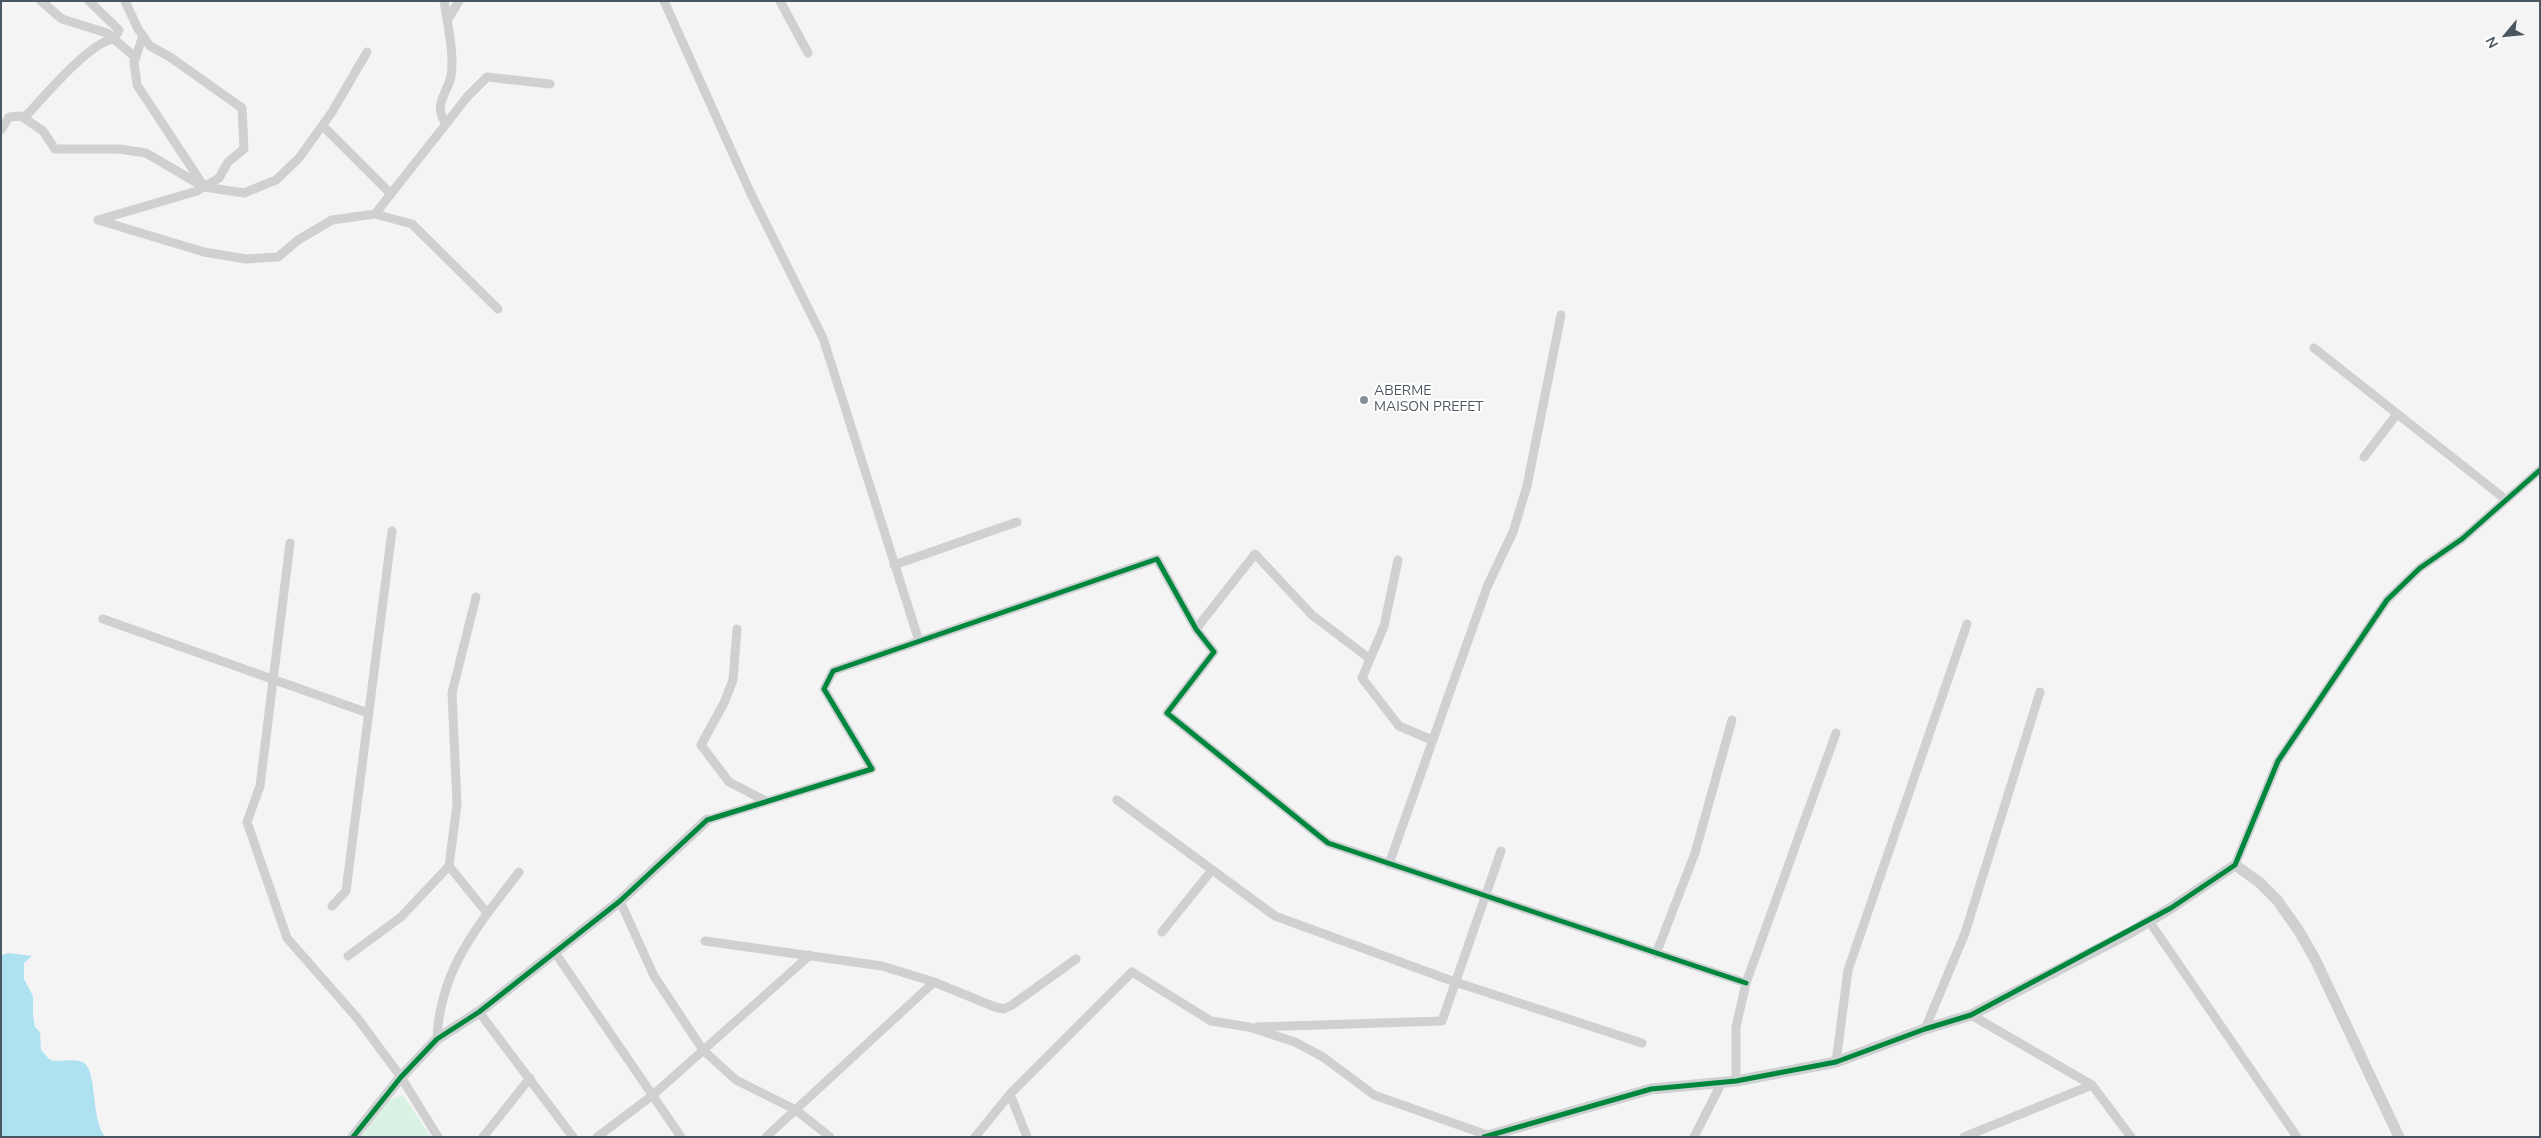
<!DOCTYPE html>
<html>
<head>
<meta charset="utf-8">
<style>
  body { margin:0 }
  #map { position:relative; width:2541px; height:1138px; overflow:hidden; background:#f4f4f4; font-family:"Nunito Sans",sans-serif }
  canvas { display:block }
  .frame { position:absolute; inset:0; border:2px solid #4a5661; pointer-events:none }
  .north { position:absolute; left:2481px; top:10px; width:50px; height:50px; -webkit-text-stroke:4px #fff; paint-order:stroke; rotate:242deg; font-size:14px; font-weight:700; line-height:20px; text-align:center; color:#4a5661 }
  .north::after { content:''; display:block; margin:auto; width:18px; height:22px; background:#4a5661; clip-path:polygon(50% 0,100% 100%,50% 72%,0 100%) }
</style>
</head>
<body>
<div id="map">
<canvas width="2541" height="1138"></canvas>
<div class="frame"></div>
<div class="north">N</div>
</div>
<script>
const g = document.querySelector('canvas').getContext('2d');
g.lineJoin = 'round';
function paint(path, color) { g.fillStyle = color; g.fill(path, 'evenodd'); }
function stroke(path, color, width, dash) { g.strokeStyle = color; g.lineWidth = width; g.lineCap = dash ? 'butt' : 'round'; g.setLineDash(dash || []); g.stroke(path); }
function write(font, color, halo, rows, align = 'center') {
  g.font = font + ' "Nunito Sans",sans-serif'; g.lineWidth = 4; g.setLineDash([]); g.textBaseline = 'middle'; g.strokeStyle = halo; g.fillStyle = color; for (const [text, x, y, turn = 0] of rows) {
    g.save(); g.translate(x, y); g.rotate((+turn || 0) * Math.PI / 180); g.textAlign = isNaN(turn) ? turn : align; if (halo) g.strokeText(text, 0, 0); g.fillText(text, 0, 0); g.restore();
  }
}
const green = new Path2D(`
  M403 1095 431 1137H361L388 1101Z`);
const water = new Path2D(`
  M9 953 32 956 24 963V979L33 996V1016L35 1027 40 1032 41 1050 50 1060C61 1063 75 1057 84 1063 97 1071 91 1119 105 1137H1V955Z`);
const minor = new Path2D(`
  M41 1 62 19 107 33 136 58
  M664 1 751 194 823 338 919 641
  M780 1 808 53
  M447 21 459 1
  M143 36 134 62 137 85 203 185
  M24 118C42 99 90 41 114 39L119 30 89 1
  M446 124 467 97 487 77 550 84
  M323 126 391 194
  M1 130 9 117 21 116 43 131 55 149H119L146 153 204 187 244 193 276 180 299 158 332 112 367 52
  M375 214 446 124C434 107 444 97 450 80 456 62 447 20 444 1
  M98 220 204 252 246 259 278 257 298 240 332 220 375 214 412 224 498 309
  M98 220 197 191 219 178 228 162 244 149 242 108 170 57 150 46 138 29 125 1
  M2314 348 2505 499
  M2364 457 2397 414
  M290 543 260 786 247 822 287 938 358 1019 401 1077 438 1137
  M1398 560 1384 626 1362 678 1399 726 1432 740
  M894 565 1017 522
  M103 619 368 713
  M737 629 733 680 724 703 701 745 729 782 766 801
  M1196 629 1255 554 1312 615 1370 659
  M1117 800 1275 916 1455 982 1642 1043
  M707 820 872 769 824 689 833 671 1157 559 1196 629 1214 652 1167 713 1328 843 1746 983
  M1389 864 1487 587 1513 532 1527 486 1561 315
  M2235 865 2278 761 2387 600 2420 568 2462 539 2540 470
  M449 866 487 913
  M620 901 654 976 703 1050 736 1080 796 1110 830 1137
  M332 906 346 891 392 531
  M2149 921 2297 1137
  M1162 932 1212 870
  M705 941 882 966 934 982 995 1007 1004 1009 1012 1005 1076 959
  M554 951 681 1137
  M1656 954 1695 853 1732 720
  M348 956 401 917 449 866 457 804 452 693 476 597
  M479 1012 573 1137
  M1971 1015 2092 1085 2131 1137
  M1257 1027 1442 1021 1501 851
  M1925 1029 1965 933 2040 692
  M437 1039C440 968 478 926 519 872
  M1836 1062 1848 970 1967 624
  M1736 1081V1027L1746 983 1836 733
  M1010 1094 1027 1137
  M483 1137 530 1078
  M597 1137 653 1095 810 955
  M766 1137 934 982
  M975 1137 1010 1094 1132 972 1211 1021 1249 1027 1295 1042 1323 1057 1374 1095 1487 1135
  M1694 1137 1722 1082
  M1964 1137 2092 1085`);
const tertiary = new Path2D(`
  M353 1137 401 1077 437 1039 479 1012 620 901 707 820
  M1484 1137 1651 1089 1736 1081 1836 1062 1925 1029 1971 1015 2131 932 2171 908 2235 865 2259 882 2277 900 2299 931 2316 961 2399 1137`);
const cycleway = new Path2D(`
  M353 1137 401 1077 437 1039 479 1012 620 901 707 820 872 769 824 689 833 671 1157 559 1196 629 1214 652 1167 713 1328 843 1746 983
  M1484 1137 1651 1089 1736 1081 1836 1062 1925 1029 1971 1015 2171 908 2235 865 2278 761 2387 600 2420 568 2462 539 2540 470`);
const markers = [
  [1364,400,5,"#868d94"]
];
const poiNames = [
  ["ABERME",1374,392],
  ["MAISON PREFET",1374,408]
];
paint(green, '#d9f2e3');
paint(water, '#aee2f0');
stroke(minor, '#ced0d2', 9);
stroke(tertiary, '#ced0d2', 11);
stroke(cycleway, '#00873e', 5);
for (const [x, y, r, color] of markers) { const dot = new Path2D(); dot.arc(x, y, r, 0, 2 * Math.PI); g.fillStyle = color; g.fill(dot); stroke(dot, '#fff', 2); }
write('14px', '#4a5661', '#fff', poiNames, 'left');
</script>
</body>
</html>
